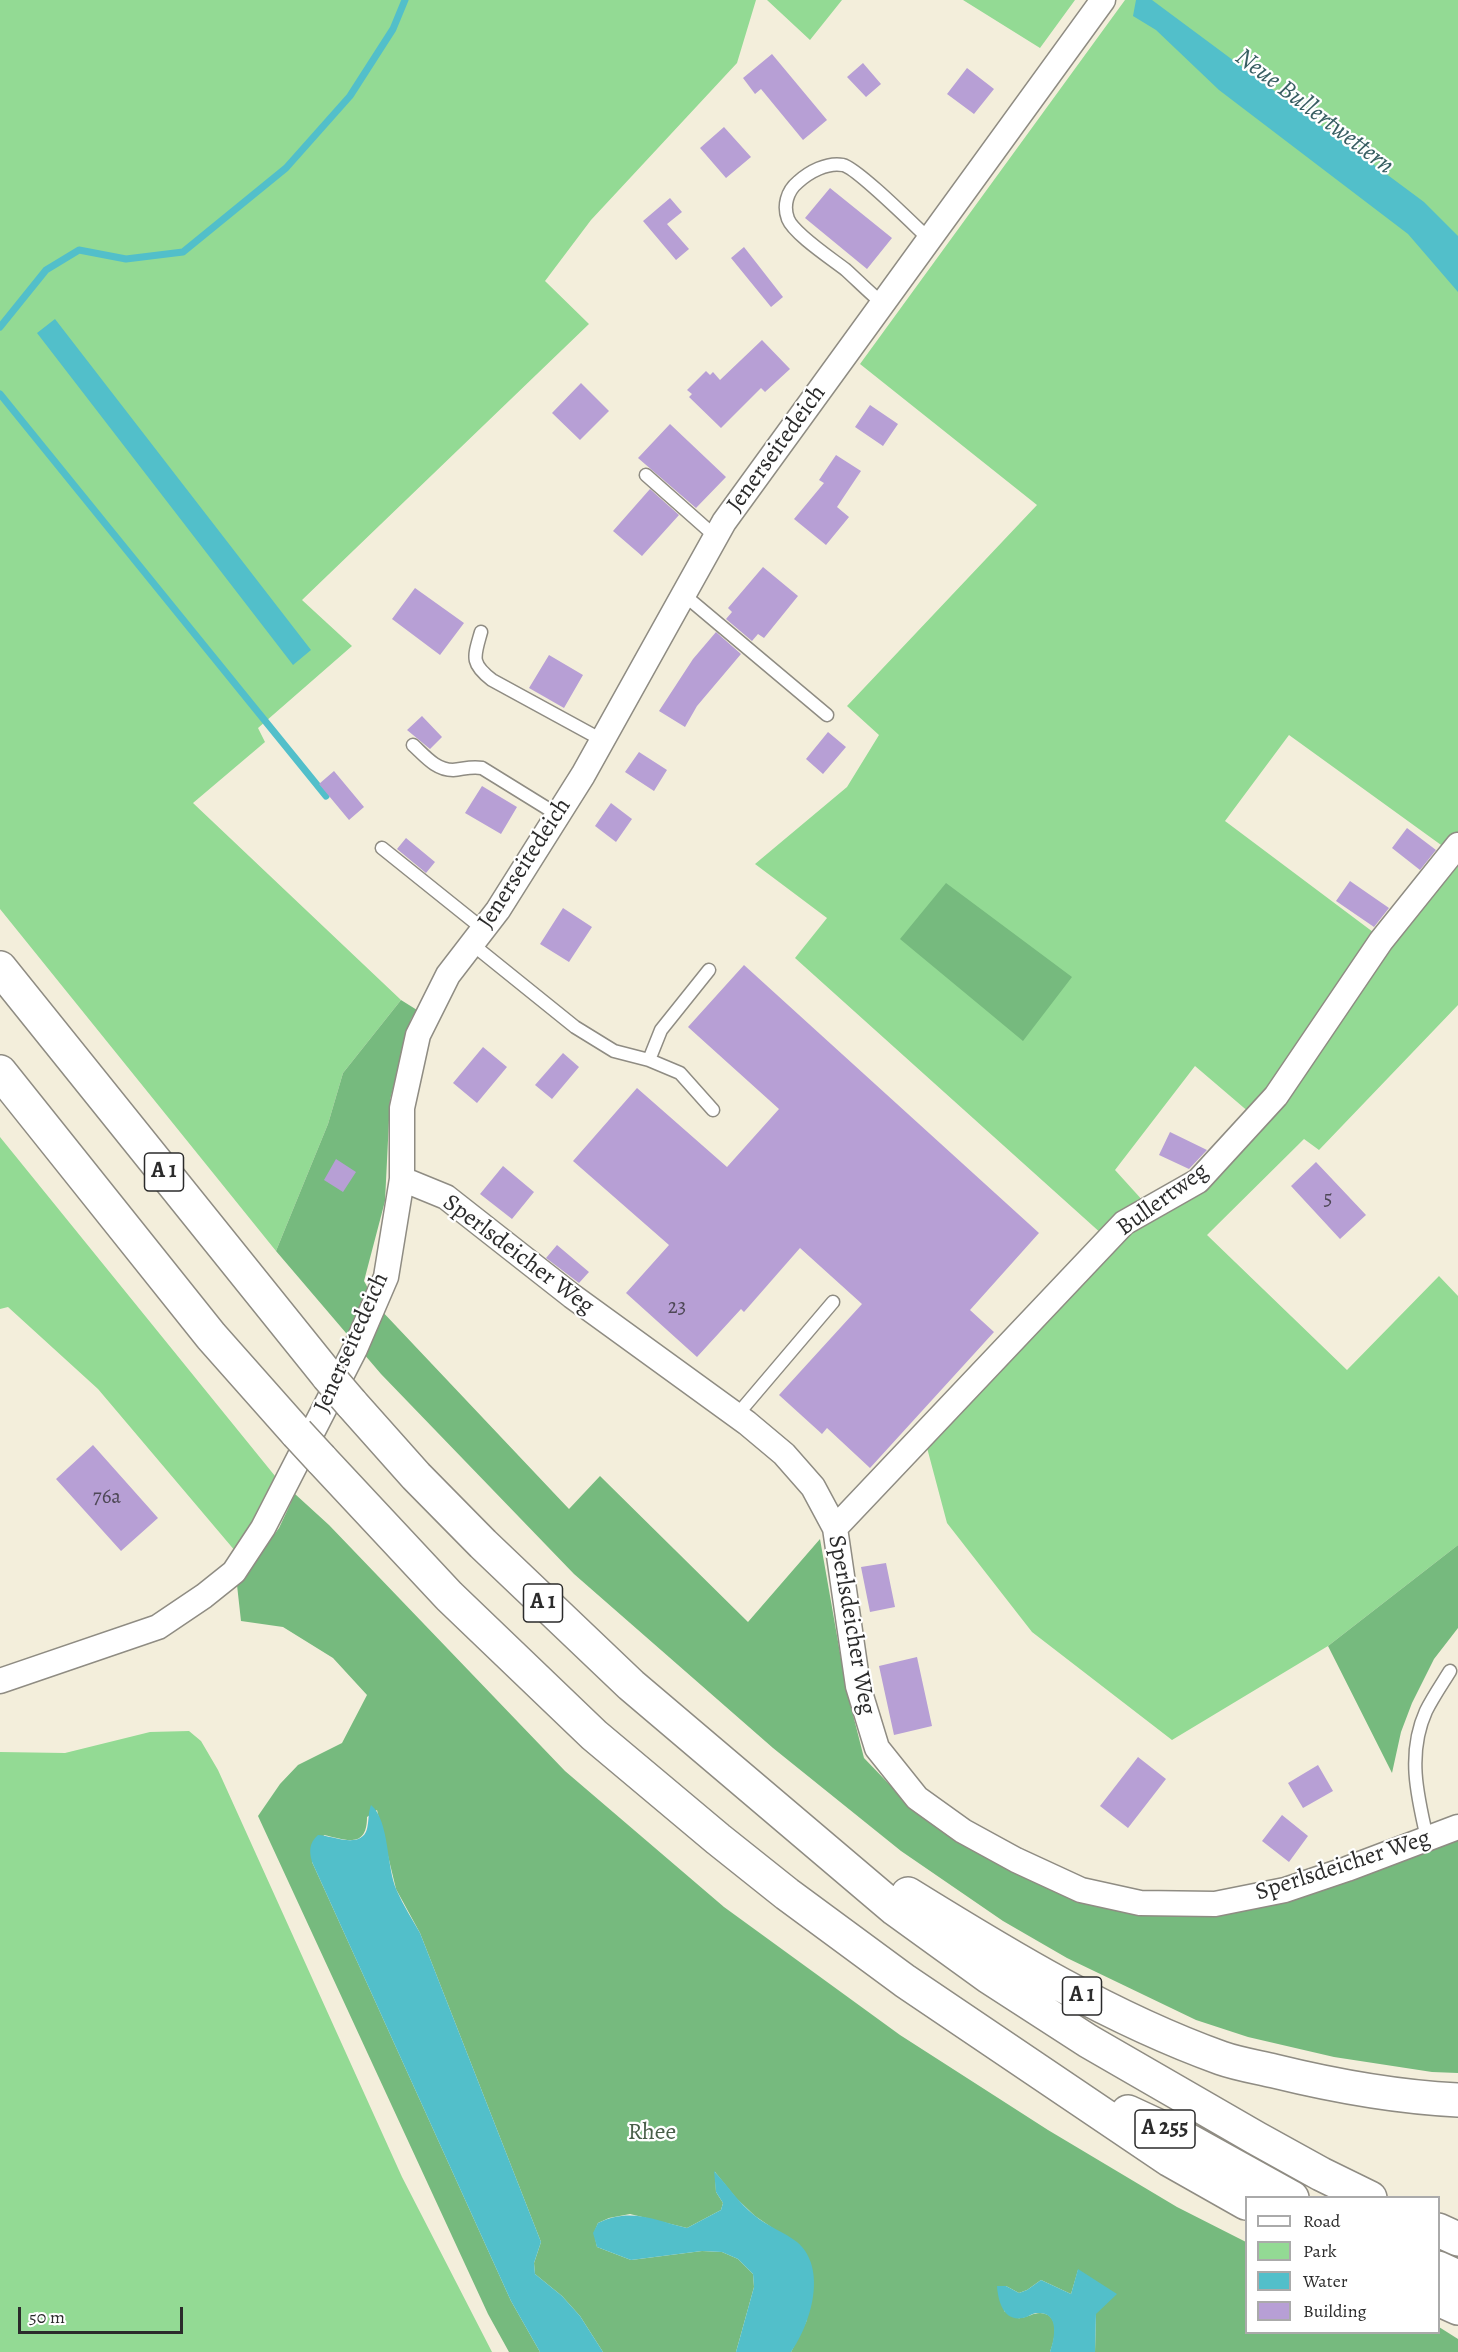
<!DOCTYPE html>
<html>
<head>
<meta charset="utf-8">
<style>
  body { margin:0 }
  #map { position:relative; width:1458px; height:2352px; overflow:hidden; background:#f3eedb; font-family:Alegreya,serif }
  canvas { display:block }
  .legend { position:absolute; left:1245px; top:2196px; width:195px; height:138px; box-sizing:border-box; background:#fff; border:2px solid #aaa; margin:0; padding:8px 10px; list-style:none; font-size:18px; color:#2b2b2b }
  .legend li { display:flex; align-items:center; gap:12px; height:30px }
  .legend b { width:30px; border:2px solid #aaa }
  .scale { position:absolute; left:18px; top:2307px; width:165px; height:27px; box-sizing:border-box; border:3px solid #2b2b2b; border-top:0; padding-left:8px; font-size:18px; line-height:21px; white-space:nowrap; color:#2b2b2b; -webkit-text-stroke:4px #fff; paint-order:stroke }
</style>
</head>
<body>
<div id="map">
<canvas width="1458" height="2352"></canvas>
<ul class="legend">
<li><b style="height:8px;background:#fff"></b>Road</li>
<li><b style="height:16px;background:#93da94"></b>Park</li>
<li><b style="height:16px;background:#52bfca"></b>Water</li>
<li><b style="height:16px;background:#b79fd5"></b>Building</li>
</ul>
<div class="scale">50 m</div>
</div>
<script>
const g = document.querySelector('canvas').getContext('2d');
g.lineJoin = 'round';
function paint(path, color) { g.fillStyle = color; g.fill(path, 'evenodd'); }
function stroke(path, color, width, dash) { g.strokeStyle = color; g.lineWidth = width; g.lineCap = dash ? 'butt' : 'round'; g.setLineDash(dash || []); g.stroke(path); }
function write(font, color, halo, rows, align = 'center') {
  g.font = font + ' Alegreya,serif'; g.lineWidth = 4.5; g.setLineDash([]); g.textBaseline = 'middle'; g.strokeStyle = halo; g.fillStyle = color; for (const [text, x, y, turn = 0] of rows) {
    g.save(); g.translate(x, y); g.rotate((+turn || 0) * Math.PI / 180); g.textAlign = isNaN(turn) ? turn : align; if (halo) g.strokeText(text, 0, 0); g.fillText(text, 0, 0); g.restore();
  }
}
const green = new Path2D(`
  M0 0H756L737 63 591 220 545 281 589 324 302 600 352 646 258 728 265 742 193 803 401 1000 343 1073 328 1124 276 1251 0 909Z
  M767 0H842L810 40Z
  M963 0H1075L1040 48Z
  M1125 0H1458V837L1448 850 1289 735 1225 821 1377 935 1250 1113 1195 1066 1115 1170 1144 1202 1103 1235 795 958 827 918 755 864 847 787 879 735 847 706 1037 505 860 364Z
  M1458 855V1005L1319 1150 1304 1139 1207 1235 1347 1370 1439 1276 1458 1296V1545L1328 1646 1172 1740 1032 1632 947 1523 926 1444 1129 1231 1200 1185Z
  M0 1137 275 1476 236 1552 98 1389 8 1307 0 1309Z
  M189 1731 201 1741 218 1770 402 2177 492 2352H0V1752L65 1753 150 1732Z`);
const forest = new Path2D(`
  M946 883 1072 977 1023 1041 900 939Z
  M401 1000 417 1010 411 1019 390 1100 385 1201 364 1281 379 1308 569 1509 600 1476 748 1622 820 1539 846 1687 864 1758 912 1808 1134 1913 1220 1916 1292 1899 1458 1835V2073L1432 2072 1334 2057 1248 2037 1196 2020 1067 1958 1003 1921 901 1851 773 1748 574 1574 381 1374 276 1251 328 1124 343 1073Z
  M295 1494 329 1525 565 1771 724 1907 900 2035 1048 2130 1177 2207 1246 2242V2332H1438L1439 2327 1458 2339V2352H1095L1096 2314 1078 2270 1071 2294 1041 2280 1027 2290 1019 2293 1006 2286 1004 2311C1009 2314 1015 2319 1021 2318 1028 2317 1033 2313 1040 2313 1061 2314 1055 2339 1050 2352H791L807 2320 774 2229 755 2216 736 2198 715 2172 716 2192 723 2203 721 2210 687 2228 630 2214 609 2218 598 2223 594 2233 597 2247 631 2260 702 2251 722 2252 738 2259 753 2274 754 2287 736 2352H603L580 2316 562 2296 535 2274 534 2263 541 2242 420 1933 396 1889 377 1810 367 1817C367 1849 346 1840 324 1835L312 1862 511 2301 540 2352H509L488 2314 258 1816 280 1784 298 1765 342 1743 367 1695 333 1658 283 1627 241 1621 237 1585 279 1528Z
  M1458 1545V1628L1434 1659 1412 1703 1401 1732 1392 1773 1328 1646Z`);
const water = new Path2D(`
  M1136 0H1152L1424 202 1458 236V292L1408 234 1219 90 1156 30 1133 16Z
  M55 319 311 650 293 665 37 333Z
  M371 1805C390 1821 386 1868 397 1891 403 1905 412 1919 420 1933L541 2242 534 2263 535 2274 562 2296 580 2316 603 2352H540L511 2301 312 1862C309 1851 309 1843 318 1835 331 1835 361 1850 367 1829 369 1821 368 1813 371 1805Z
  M714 2171C728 2186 739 2203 754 2215 767 2226 784 2232 797 2242 828 2268 811 2324 791 2352H736L754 2287 753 2274 738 2259 722 2252 702 2251 631 2260 597 2247 593 2233 598 2223C630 2207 654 2220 687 2228L721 2210 723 2203 716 2192Z
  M1078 2269 1117 2294 1096 2314 1095 2352H1050C1055 2337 1060 2311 1036 2313 1031 2314 1028 2317 1023 2318 1003 2322 998 2300 997 2286H1006L1019 2293 1027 2290 1041 2280 1071 2294Z`);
const stream = new Path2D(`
  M0 327 46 270 79 250 126 259 183 252 286 168 350 96 393 29 405 0
  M0 394 326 796`);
const building = new Path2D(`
  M772 54 827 120 803 140 761 89 755 94 743 78Z
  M863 63 881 84 866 97 847 77Z
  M967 68 994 89 974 114 947 94Z
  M724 127 751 157 726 178 700 148Z
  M830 188 892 238 867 269 805 218Z
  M670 198 682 212 667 224 689 249 676 260 643 221Z
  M744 247 783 297 771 307 731 258Z
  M762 340 790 369 765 392 761 388 721 428 689 397 692 394 687 390 706 371 710 375 713 372 720 380Z
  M581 383 609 411 580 440 552 413Z
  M870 405 898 424 883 446 855 427Z
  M670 424 726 477 696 508 638 458Z
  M836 455 861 471 837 507 849 517 826 545 794 519 824 483 819 480Z
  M650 489 679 515 642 556 613 531Z
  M763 567 798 596 764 638 758 634 752 641 726 619 732 612 728 608Z
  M415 588 464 623 440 655 392 619Z
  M716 632 741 654 697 706 685 727 659 711 693 659Z
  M549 655 583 675 564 708 529 688Z
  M422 716 442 737 430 749 407 730Z
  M828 732 846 747 823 774 806 759Z
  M639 752 667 770 654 791 625 772Z
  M334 771 364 807 349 820 319 784Z
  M482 786 517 807 501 834 465 813Z
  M611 803 632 819 616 842 595 826Z
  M1407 828 1436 850 1420 870 1392 848Z
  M406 838 435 862 426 873 397 849Z
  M1350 881 1389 908 1374 927 1336 901Z
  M563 908 592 927 569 962 540 944Z
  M744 965 1039 1233 970 1310 994 1332 870 1468 827 1428 822 1434 779 1395 862 1304 800 1248 744 1312 741 1309 697 1357 626 1293 669 1245 573 1161 637 1088 727 1167 779 1109 688 1027Z
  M483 1047 507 1067 477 1103 453 1083Z
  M563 1053 579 1067 552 1099 535 1085Z
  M1170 1132 1207 1150 1189 1169 1159 1155Z
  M336 1159 356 1172 343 1192 324 1180Z
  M1316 1162 1366 1215 1340 1239 1291 1186Z
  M503 1166 534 1192 512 1219 480 1194Z
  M557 1245 589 1272 579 1283 546 1258Z
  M93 1445 158 1518 121 1551 56 1479Z
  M886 1563 895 1607 870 1612 861 1567Z
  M917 1657 932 1726 894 1735 879 1666Z
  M1138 1757 1166 1779 1128 1828 1100 1806Z
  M1318 1765 1333 1791 1303 1808 1288 1783Z
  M1282 1815 1308 1836 1289 1862 1262 1841Z`);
const service = new Path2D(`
  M883 304C870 293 858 281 846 270 832 259 794 234 788 219 783 206 787 191 798 182 809 172 827 162 843 165 857 168 915 226 929 239
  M646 475 716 537
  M683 594 827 715
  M481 632C474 657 470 663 492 680L602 740
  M413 745C425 756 436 770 453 770 464 769 471 766 482 768L558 815
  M382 848 483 929
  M472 944 575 1027 614 1051 649 1060 680 1073 713 1110
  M649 1060 661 1030 709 970
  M737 1415 833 1302
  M1427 1838C1417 1795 1407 1753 1426 1711 1433 1697 1442 1684 1450 1671`);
const minor = new Path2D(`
  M402 1179 446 1197 572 1296 747 1423 784 1454 813 1487 835 1528 858 1686 877 1748 917 1798 963 1831 1016 1860 1081 1890 1140 1903 1215 1904 1285 1890 1347 1869 1458 1827
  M835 1528 1124 1223 1198 1181 1276 1096 1381 941 1458 845
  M0 1681 158 1627 204 1596 234 1572 263 1528 355 1349 386 1277 402 1179V1108L418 1035 448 975 498 910 583 775 724 522 1103 0`);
const motorway = new Path2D(`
  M0 968 328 1376
  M0 1072 211 1336 297 1433
  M351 1403 416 1476 483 1544 631 1685 895 1909 989 1977 1088 2041 1256 2138 1321 2174 1370 2198
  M321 1459 449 1596 594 1735 718 1839 787 1894 905 1981 1170 2160 1246 2203
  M908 1894C1008 1956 1110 2018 1221 2058 1238 2064 1257 2067 1274 2071 1335 2086 1396 2097 1458 2100
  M1128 2112 1182 2137 1292 2198
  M1438 2230 1458 2239
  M1438 2268 1458 2277
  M1438 2299 1458 2308`);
const motorwayBridge = new Path2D(`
  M328 1376 351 1403
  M297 1433 321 1459`);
const numberNames = [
  ["5",1328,1200],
  ["23",677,1308],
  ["76a",107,1498]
];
const shields = [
  [164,1172,39],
  [543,1603,39],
  [1082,1996,39],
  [1165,2129,60]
];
const shieldNames = [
  ["A 1",164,1172],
  ["A 1",543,1603],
  ["A 1",1082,1996],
  ["A 255",1165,2129]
];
const streetNames = [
  ["Jenerseitedeich",777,449,-54],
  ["Jenerseitedeich",525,864,-57],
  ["Bullertweg",1163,1200,-36],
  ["Sperlsdeicher Weg",518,1255,37],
  ["Jenerseitedeich",352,1343,-66],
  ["Sperlsdeicher Weg",851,1625,80],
  ["Sperlsdeicher Weg",1343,1866,-18]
];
const parkNames = [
  ["Rhee",652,2133]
];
const waterNames = [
  ["Neue Bullertwettern",1314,112,37]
];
paint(green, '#93da94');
paint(forest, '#76ba7e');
paint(water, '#52bfca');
stroke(stream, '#52bfca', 7);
paint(building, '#b79fd5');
stroke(service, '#8f8c83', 15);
stroke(minor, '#8f8c83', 27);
stroke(motorway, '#8f8c83', 36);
stroke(service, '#fff', 12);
stroke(minor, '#fff', 24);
stroke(motorway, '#fff', 33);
stroke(motorwayBridge, '#8f8c83', 36, []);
stroke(motorwayBridge, '#fff', 33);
write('21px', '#4e4856', null, numberNames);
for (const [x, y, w] of shields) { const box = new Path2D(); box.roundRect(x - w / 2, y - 19, w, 38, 4.5); g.fillStyle = '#fff'; g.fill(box); stroke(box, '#2b2b2b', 1.5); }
write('bold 22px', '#2b2b2b', null, shieldNames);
write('24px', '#2b2b2b', '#fff', streetNames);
write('24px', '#4a604a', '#fff', parkNames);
write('italic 26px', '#395f63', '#fff', waterNames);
</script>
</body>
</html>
